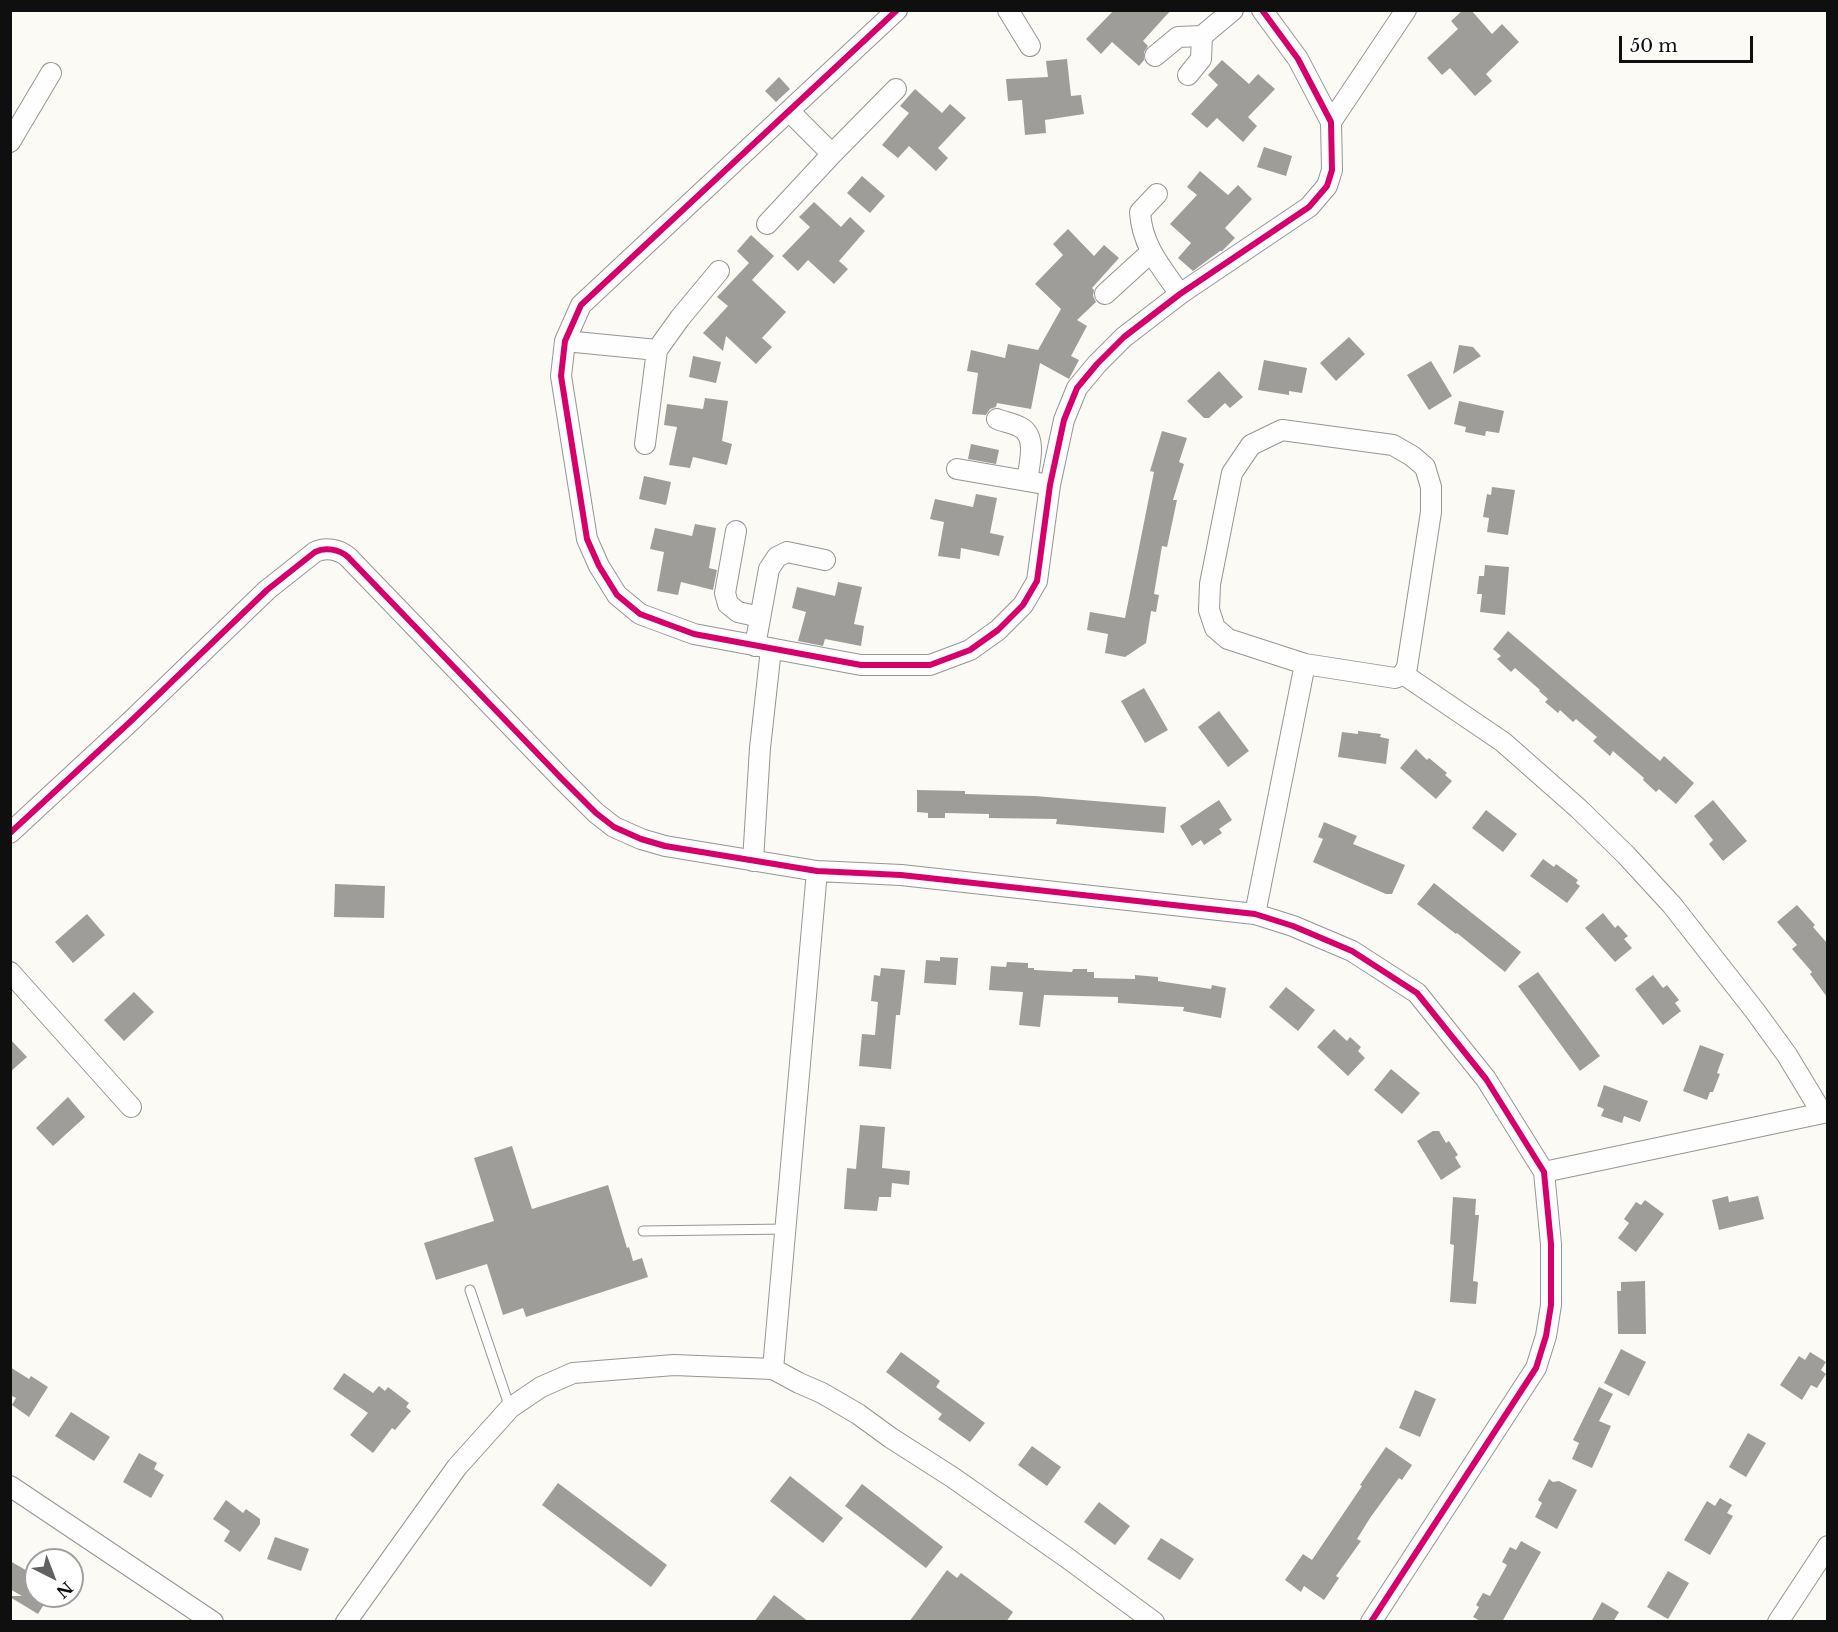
<!DOCTYPE html>
<html>
<head>
<meta charset="utf-8">
<style>
  body { margin:0 }
  #map { position:relative; width:1838px; height:1632px; overflow:hidden; background:#fbfaf5; font-family:"Libre Baskerville",serif }
  canvas { display:block }
  .frame { position:absolute; inset:0; border:12px solid #0f0f0f; pointer-events:none }
  .north { position:absolute; left:24px; top:1548px; width:60px; height:60px; box-sizing:border-box; background:#fff; border:2px solid #9f9f9f; border-radius:50%; rotate:138deg; font-size:16px; font-weight:700; line-height:24px; text-align:center; color:#0f0f0f }
  .north::after { content:''; display:block; margin:auto; width:21px; height:27px; background:#626160; clip-path:polygon(50% 0,100% 100%,50% 72%,0 100%) }
  .scale { position:absolute; left:1619px; top:36px; width:134px; height:27px; box-sizing:border-box; border:3px solid #0f0f0f; border-top:0; padding-left:8px; font-size:18px; line-height:21px; white-space:nowrap; color:#0f0f0f; -webkit-text-stroke:4px #fff; paint-order:stroke }
</style>
</head>
<body>
<div id="map">
<canvas width="1838" height="1632"></canvas>
<div class="frame"></div>
<div class="north">N</div>
<div class="scale">50 m</div>
</div>
<script>
const g = document.querySelector('canvas').getContext('2d');
g.lineJoin = 'round';
function paint(path, color) { g.fillStyle = color; g.fill(path, 'evenodd'); }
function stroke(path, color, width, dash) { g.strokeStyle = color; g.lineWidth = width; g.lineCap = dash ? 'butt' : 'round'; g.setLineDash(dash || []); g.stroke(path); }
const building = new Path2D(`
  M1114 10H1171L1143 41 1148 46 1144 52V60L1139 66 1112 42 1101 54 1086 39Z
  M1463 10H1471L1492 34 1502 24 1519 42 1486 74 1492 81 1475 96 1450 68 1442 75 1427 58 1458 29 1451 21Z
  M1067 59 1071 96 1081 95 1084 114 1045 120 1046 133 1025 135 1022 100 1008 101 1006 79 1048 77 1046 61Z
  M1222 60 1249 84 1258 74 1275 89 1248 117 1257 126 1243 142 1217 118 1207 128 1191 114 1218 85 1208 75Z
  M779 77 790 89 776 102 765 91Z
  M915 89 942 113 950 104 966 118 938 148 948 158 936 171 909 146 898 158 882 145 909 113 900 106Z
  M1264 147 1292 156 1286 176 1257 167Z
  M1200 171 1228 195 1238 185 1252 199 1225 228 1235 238 1222 251H1220L1193 271 1178 258 1191 243 1170 224 1197 195 1187 187Z
  M862 176 885 196 870 213 847 193Z
  M814 202 841 227 850 217 865 231 839 261 848 269 834 284 808 260 798 271 782 256 810 227 799 217Z
  M1068 229 1094 256 1104 245 1119 258 1092 288 1094 290 1093 296 1096 302 1077 320 1087 326 1071 356 1079 360 1069 379 1040 363 1031 409 997 403 996 407 990 409 986 415 972 414 978 373 967 371 971 350 1005 358 1008 344 1038 350 1061 309 1035 284 1063 255 1053 244Z
  M751 235 774 256 752 280 786 312 762 338 772 347 756 364 726 336 723 351 703 333 728 306 717 297 749 263 737 251Z
  M1349 337 1365 354 1336 381 1320 363Z
  M1459 345 1473 347 1481 356 1453 374Z
  M693 356 721 362 716 383 689 377Z
  M1264 360 1307 368 1302 393 1289 391V395L1258 390Z
  M1431 361 1452 396 1429 410 1407 375Z
  M1219 371 1243 397 1230 408 1225 403 1209 418H1204L1187 401Z
  M705 398 728 401 722 441 732 444 727 465 693 457 690 468 669 465 677 427 664 425 667 404 703 409Z
  M1459 401 1504 411 1499 433 1486 431 1485 436 1465 432 1466 427 1454 424Z
  M1162 431 1187 438 1179 462 1184 464 1173 500H1177L1167 547 1162 546 1154 594 1159 595 1156 612 1151 611 1146 643 1125 657 1105 653 1108 634 1087 630 1090 612 1125 618 1154 472 1150 471Z
  M971 444 999 450 996 464 968 459Z
  M644 476 671 482 666 505 639 499Z
  M1492 487 1515 490 1508 535 1487 532 1489 518 1483 517 1487 494 1491 495Z
  M976 494 997 498 990 533 1004 536 999 556 961 548 960 559 938 556 944 522 930 519 935 499 973 507Z
  M695 524 716 528 709 568 717 570 713 590 681 582 678 595 657 591 664 552 650 549 655 528 692 536Z
  M1485 565 1509 567 1505 615 1480 612 1482 594H1477L1479 576H1484Z
  M838 582 862 587 854 624 864 626 861 646 825 639 823 646 798 641 806 612 792 608 797 587 835 596Z
  M1508 631 1660 761 1664 756 1694 783 1676 804 1659 789 1656 792 1643 780 1644 778 1613 751 1610 756 1593 741 1597 737 1576 719 1573 722 1560 710 1558 713 1545 702 1548 699 1539 691 1540 690 1515 668 1511 672 1497 659 1501 656 1493 649Z
  M1144 688 1168 730 1145 743 1121 701Z
  M1219 711 1249 751 1228 767 1198 727Z
  M1358 731 1381 734 1380 737 1389 739 1386 764 1338 757 1342 732 1358 734Z
  M1416 749 1427 760 1429 758 1447 773 1445 775 1452 781 1436 799 1400 768Z
  M917 790 965 791V794L1035 796 1166 807 1164 833 1056 824 1057 819 989 818V814L945 813V818H928V813L917 812Z
  M1219 800 1232 820 1219 829 1222 833 1204 845 1201 840 1192 846 1180 826Z
  M1713 800 1747 841 1723 861 1709 844 1713 840 1694 816Z
  M1486 810 1517 834 1503 852 1472 828Z
  M1324 822 1357 836 1353 844 1405 865 1392 894H1386L1313 862 1323 839 1318 837Z
  M1543 859 1554 867 1556 864 1578 880 1576 883 1580 886 1567 903 1530 876Z
  M1434 883 1521 952 1505 972 1457 933 1456 934 1417 904Z
  M335 884 385 886 384 918 334 917Z
  M1797 905 1815 925 1813 927 1827 943V997L1810 974 1812 972 1792 949 1797 945 1777 922Z
  M1603 913 1615 928 1618 925 1628 936 1624 939 1632 948 1615 962 1585 928Z
  M87 914 105 935 73 963 55 942Z
  M940 957 958 958 956 985 924 983 926 960 940 961Z
  M1007 962 1028 963V968H1034V970L1072 972 1073 969H1087V972H1094V978L1135 979V975L1158 977V981L1211 989 1212 985 1226 988 1221 1018 1183 1011 1184 1007 1118 1003V997L1044 995 1040 1027 1019 1025 1023 992 989 990 991 966 1006 967Z
  M881 968 905 970 900 1015H896L891 1069 859 1066 862 1034 875 1035 878 1002 871 1001 874 975 880 976Z
  M1538 972 1600 1056 1580 1071 1518 986Z
  M1653 975 1663 988 1667 985 1679 1000 1675 1003 1681 1011 1663 1025 1635 989Z
  M1286 987 1315 1010 1298 1031 1269 1007Z
  M134 992 154 1012 124 1041 104 1020Z
  M1334 1029 1347 1041 1350 1037 1361 1047 1358 1051 1365 1058 1348 1076 1317 1047Z
  M10 1039 27 1057 10 1072Z
  M1700 1045 1724 1054 1717 1073 1720 1074 1713 1092H1710L1707 1100 1683 1091Z
  M1391 1069 1420 1093 1402 1114 1374 1090Z
  M1604 1085 1648 1101 1640 1122 1624 1116 1622 1123 1601 1116 1604 1109 1597 1106Z
  M68 1097 85 1117 53 1146 36 1128Z
  M860 1125 885 1127 882 1168 910 1171 909 1185 892 1183 891 1197H879L877 1211 844 1209 847 1168 856 1169Z
  M1433 1131H1439L1446 1143 1449 1141 1458 1155 1455 1157 1461 1167 1441 1180 1417 1141Z
  M512 1146 532 1209 608 1185 627 1248 629 1247 633 1261 642 1258 648 1277 526 1317 523 1308 503 1315 487 1264 436 1280 424 1243 494 1221 474 1158Z
  M1728 1196 1729 1202 1758 1196 1764 1219 1719 1230 1712 1200Z
  M1453 1197 1476 1199 1475 1215H1479L1473 1281 1478 1282 1476 1304 1450 1302 1454 1245 1450 1244Z
  M1645 1200 1664 1214 1636 1252 1618 1238 1629 1223 1624 1219 1636 1202 1641 1205Z
  M1645 1281 1646 1334H1618L1617 1291H1621V1282Z
  M1621 1349 1646 1362 1629 1396 1604 1383Z
  M901 1352 940 1381 936 1387 985 1423 970 1442 938 1419 942 1414 886 1372Z
  M1810 1352 1826 1362 1821 1370 1826 1374 1817 1388 1811 1385 1802 1400 1780 1385 1799 1356 1805 1360Z
  M10 1367 29 1379 31 1376 48 1387 29 1417 12 1405 16 1398 10 1395Z
  M344 1373 373 1393 379 1386 385 1391 388 1387 409 1403 406 1407 411 1411 395 1430 392 1428 373 1453 350 1435 368 1413 333 1389Z
  M1599 1387 1613 1394 1599 1421 1611 1426 1592 1468 1572 1459 1579 1443 1573 1440Z
  M1415 1390 1436 1399 1420 1437 1399 1428Z
  M71 1412 110 1437 94 1461 55 1436Z
  M1748 1433 1766 1443 1746 1477 1729 1467Z
  M1032 1446 1061 1467 1047 1486 1018 1465Z
  M1386 1447 1412 1465 1402 1480 1399 1478 1370 1518 1357 1539 1361 1541 1336 1576 1339 1578 1324 1600 1304 1586 1301 1592 1285 1580 1303 1554 1312 1560 1362 1486 1360 1485Z
  M139 1453 157 1463 154 1469 164 1475 151 1498 123 1482Z
  M790 1476 843 1518 823 1543 770 1501Z
  M1549 1479 1553 1482 1559 1481 1577 1490 1557 1529 1535 1517 1542 1503 1538 1500Z
  M558 1483 667 1565 651 1587 542 1505Z
  M862 1484 943 1547 926 1568 845 1506Z
  M1720 1498 1732 1505 1727 1513 1733 1516 1710 1555 1684 1540 1707 1501 1715 1506Z
  M226 1500 243 1513 246 1509 260 1519V1524L240 1552 224 1541 230 1531 213 1519Z
  M1099 1502 1130 1526 1115 1545 1084 1522Z
  M275 1537 309 1549 301 1571 267 1559Z
  M1161 1538 1194 1559 1180 1580 1147 1559Z
  M1521 1541 1541 1552 1502 1622H1482L1473 1617 1479 1607 1476 1605 1483 1593 1490 1596 1507 1565 1502 1562 1510 1547 1516 1550Z
  M10 1561 36 1576V1596H49L38 1614 10 1597V1596H22L10 1589Z
  M947 1570 957 1578 961 1573 1013 1612 1006 1622H909Z
  M1668 1571 1689 1583 1668 1619 1647 1607Z
  M774 1595 809 1622H754Z
  M1602 1602 1619 1612 1613 1622H1591Z`);
const lane = new Path2D(`
  M643 1231 786 1229
  M470 1290 510 1408`);
const street = new Path2D(`
  M897 10 581 305 565 341 561 376 587 539 599 566 617 595 640 614 694 634 861 665H930L970 650 998 630 1023 605 1037 581 1050 485 1064 420 1077 388 1097 364 1124 337 1180 294 1309 207 1327 186 1332 170 1331 122 1298 59 1262 10
  M1008 10 1030 46
  M1155 56 1178 37 1202 36 1233 10
  M1188 75 1201 59 1202 36
  M789 111 832 154
  M1331 122 1406 10
  M10 142 51 73
  M1157 194 1140 212C1142 246 1161 267 1180 294
  M767 224 832 154 896 89
  M1105 294 1150 253
  M565 341 657 350
  M997 419C1004 422 1013 423 1020 427 1038 436 1029 465 1027 481
  M1282 430 1393 445 1412 456 1425 467 1431 487V512L1407 667C1404 673 1402 676 1395 678L1305 664 1228 639 1215 628 1209 610 1210 584 1232 473 1251 445Z
  M645 444 657 350 680 318 719 271
  M957 469 1050 485
  M736 531 725 593 728 604 738 612 760 617
  M755 646 769 569 777 557 787 552 825 560
  M1403 674 1503 742 1579 809 1626 855 1672 905 1755 1011 1787 1055 1822 1113
  M10 833 131 721 267 590 315 552C325 547 339 549 348 557L561 778 596 813 614 827 641 839 665 846 817 871 901 875 1255 914 1293 926 1352 951 1417 993 1486 1079 1544 1172 1551 1244V1305L1546 1336 1536 1368 1371 1622
  M753 861 760 748 771 649
  M1255 914 1305 664
  M10 972 131 1107
  M1544 1172 1828 1112
  M773 1369 817 871
  M10 1486 213 1622
  M346 1622 457 1467 510 1408 541 1387 573 1373 674 1365 773 1369 799 1383 822 1393 858 1414 891 1438 952 1477 1066 1557 1154 1622
  M1778 1622 1828 1546`);
const cycleway = new Path2D(`
  M897 10 581 305 565 341 561 376 587 539 599 566 617 595 640 614 694 634 861 665H930L970 650 998 630 1023 605 1037 581 1050 485 1064 420 1077 388 1097 364 1124 337 1180 294 1309 207 1327 186 1332 170 1331 122 1298 59 1262 10
  M10 833 131 721 267 590 315 552C325 547 339 549 348 557L561 778 596 813 614 827 641 839 665 846 817 871 901 875 1255 914 1293 926 1352 951 1417 993 1486 1079 1544 1172 1551 1244V1305L1546 1336 1536 1368 1371 1622`);
paint(building, '#9f9d9a');
stroke(lane, '#959593', 11);
stroke(street, '#959593', 22);
stroke(lane, '#fefefe', 9);
stroke(street, '#fefefe', 20);
stroke(cycleway, '#d6006c', 6);
</script>
</body>
</html>
